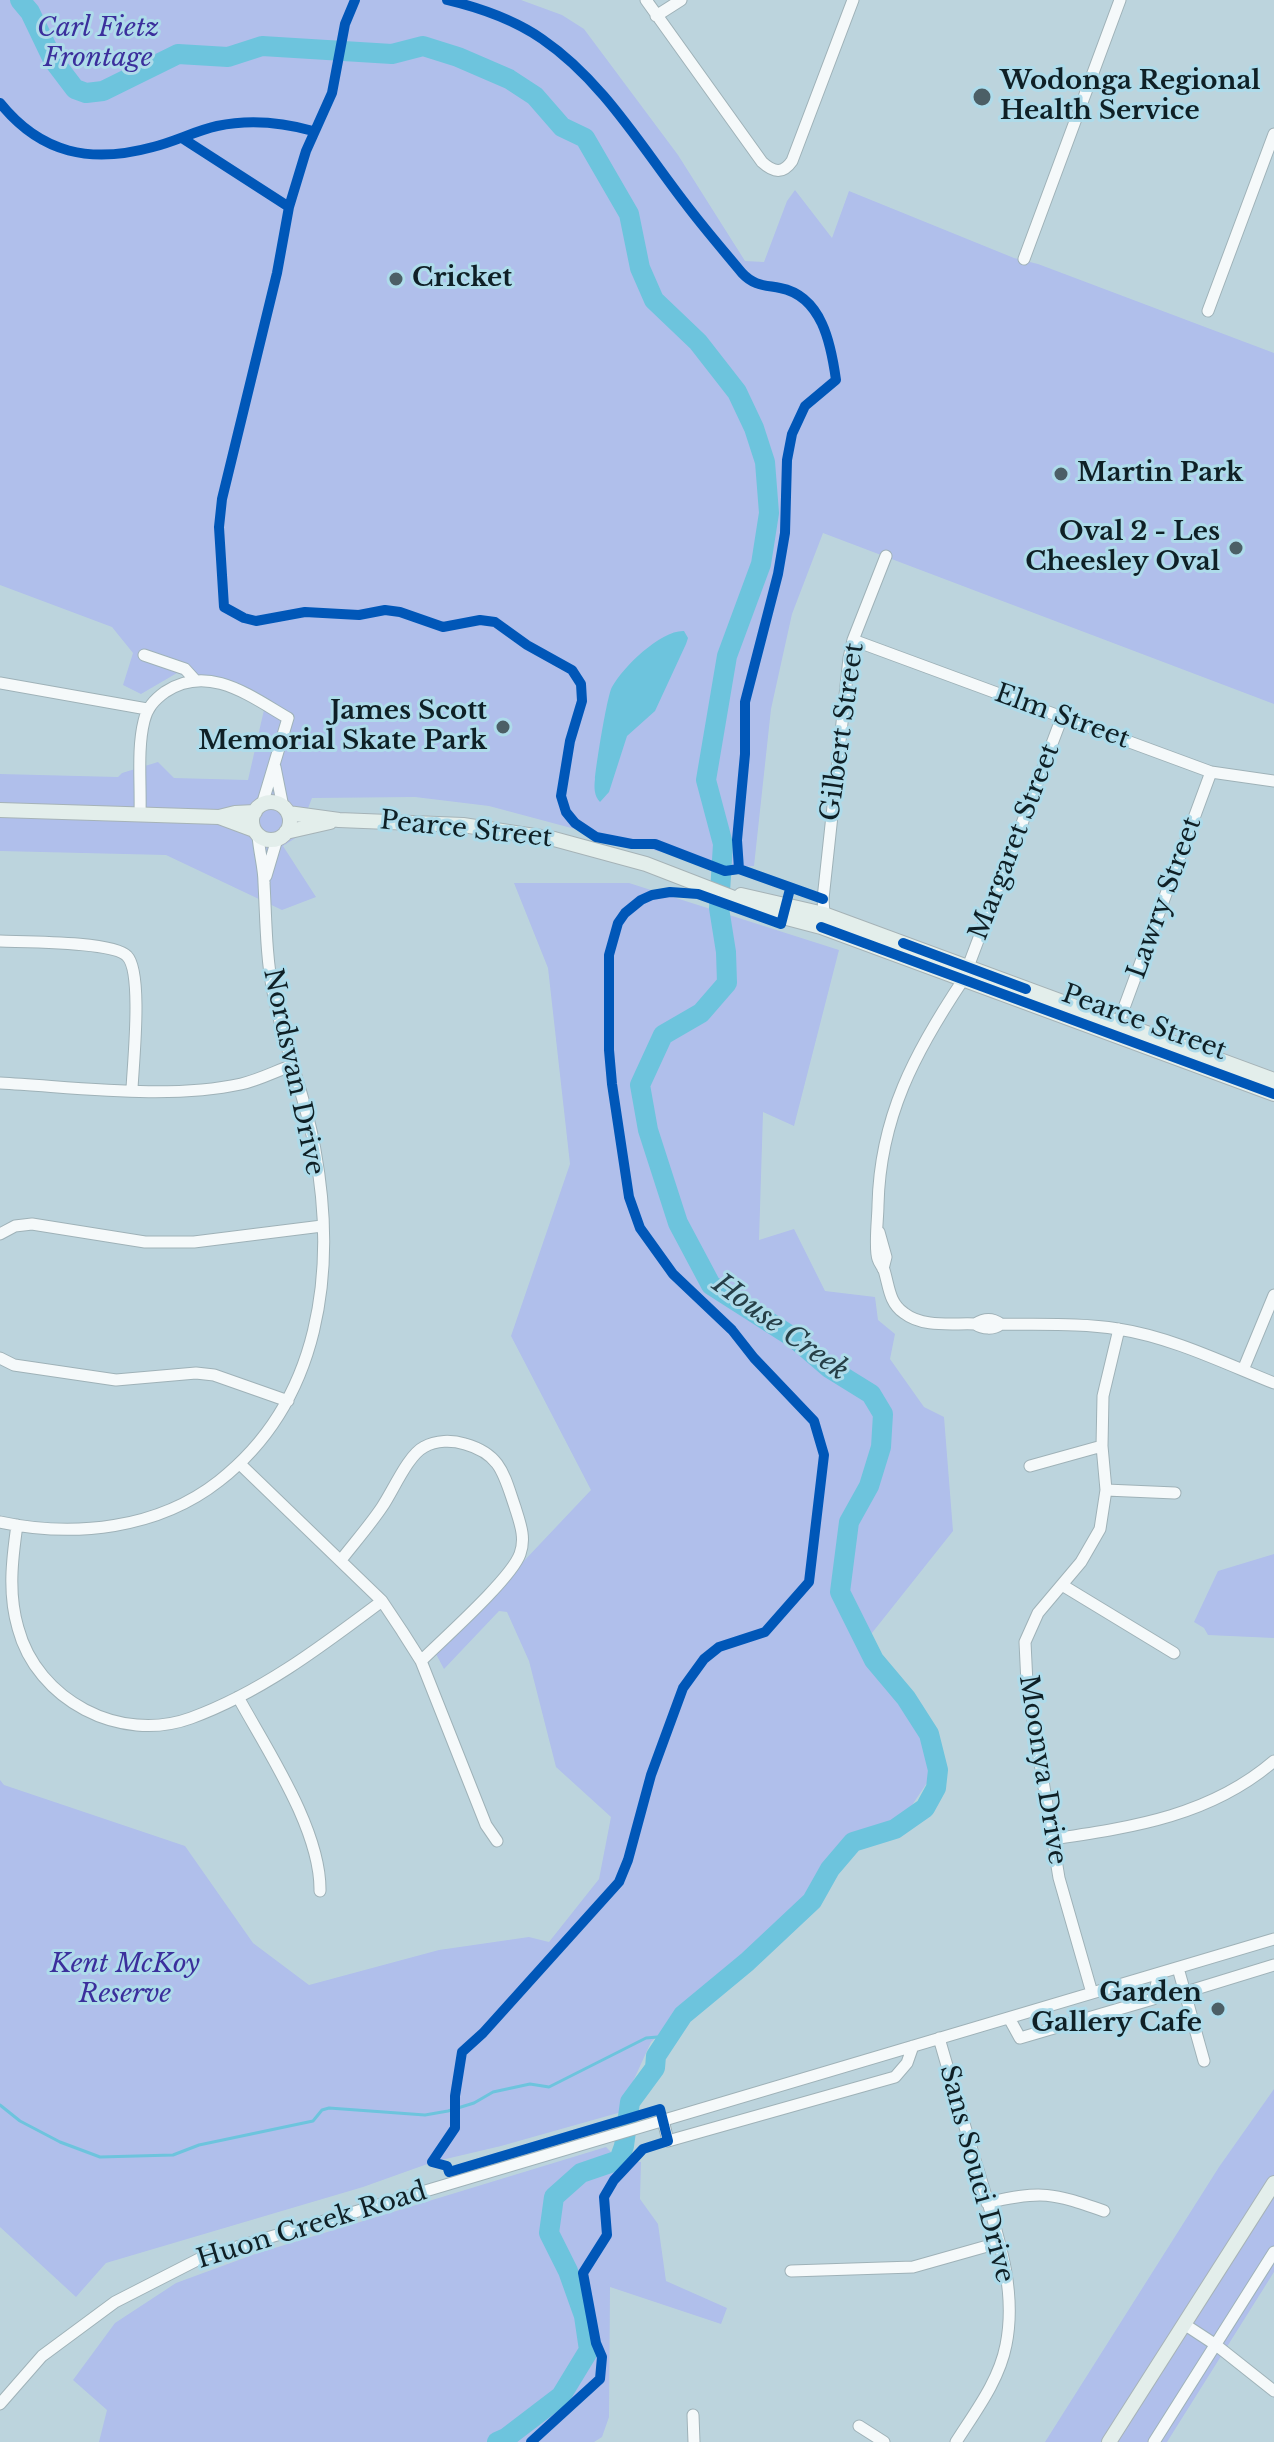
<!DOCTYPE html>
<html>
<head>
<meta charset="utf-8">
<style>
  body { margin:0 }
  canvas { display:block; background:#bcd4dd }
</style>
</head>
<body>
<canvas width="1274" height="2442"></canvas>
<script>
const g = document.querySelector('canvas').getContext('2d');
g.lineJoin = 'round';
function paint(path, color) { g.fillStyle = color; g.fill(path, 'evenodd'); }
function stroke(path, color, width, dash) { g.strokeStyle = color; g.lineWidth = width; g.lineCap = dash ? 'butt' : 'round'; g.setLineDash(dash || []); g.stroke(path); }
function write(font, color, halo, rows, align = 'center') {
  g.font = font + ' "Libre Baskerville",serif'; g.lineWidth = 6; g.setLineDash([]); g.textBaseline = 'middle'; g.strokeStyle = halo; g.fillStyle = color; for (const [text, x, y, turn = 0] of rows) {
    g.save(); g.translate(x, y); g.rotate((+turn || 0) * Math.PI / 180); g.textAlign = isNaN(turn) ? turn : align; if (halo) g.strokeText(text, 0, 0); g.fillText(text, 0, 0); g.restore();
  }
}
const green = new Path2D(`
  M0 0H521L562 15 584 29 678 155 745 261 764 262 787 201 795 190 832 238 849 191 1014 258 1038 264 1274 353V704L823 533 792 614 771 709 754 866 721 868 489 806 415 797 312 798 297 837 283 846 316 897 282 910 166 855 0 851V774L118 777 122 773 158 762 174 778 248 780 266 701 177 673 141 694 123 685 133 653 112 627 0 585Z
  M514 883H629L839 950 794 1126 763 1112 759 1240 794 1229 825 1291 875 1297 878 1320 895 1334 890 1359 924 1407 944 1417 953 1531 868 1638 889 1686 913 1718 933 1759V1774L902 1820 855 1848 764 1942 724 1972 651 2042 626 2097 625 2111 501 2146 433 2162 363 2187 106 2263 76 2297 0 2227V1780L4 1785 185 1846 253 1943 309 1985 439 1950 529 1937 549 1942 599 1879 611 1817 556 1767 529 1661 507 1612 499 1611 444 1669 436 1654 591 1490 511 1336 570 1164 548 968Z
  M1274 1554V1638L1208 1635 1204 1628 1194 1622 1218 1571Z
  M1274 2089V2272L1167 2442H1045L1219 2167Z
  M606 2147 619 2160 641 2162 640 2199 658 2224 666 2281 727 2308 721 2324 610 2287 609 2417 602 2437 594 2442H99L107 2410 73 2380 115 2323 176 2283 255 2254Z`);
const water = new Path2D(`
  M684 631 688 638 686 644 655 711 627 736 609 792 600 802C594 796 594 787 595 779 596 766 607 696 612 687 623 667 661 630 684 631Z`);
const stream = new Path2D(`
  M0 2105 20 2121 60 2142 100 2157 173 2155 199 2145 313 2121 322 2110 329 2108 425 2115 448 2111 474 2103 493 2092 530 2084 549 2087 646 2038 669 2036`);
const river = new Path2D(`
  M20 0 30 12 53 60 75 89 86 93 103 91 178 54 228 57 262 46 392 54 423 46 458 57 509 79 535 96 562 127 585 138 629 214 640 268 654 300 698 342 737 392 754 428 765 462 769 513 761 564 727 656 706 780 723 844 719 908 726 952 727 983 701 1013 663 1035 640 1085 648 1130 678 1223 711 1285 794 1338 829 1368 871 1394 883 1414 881 1447 869 1486 849 1522 840 1592 874 1660 906 1698 929 1734 938 1770 936 1788 925 1808 895 1829 853 1842 830 1869 812 1901 747 1962 683 2015 656 2056 655 2068 630 2102 624 2146 619 2160 581 2173 554 2197 549 2233 568 2271 584 2316 589 2350 561 2396 506 2438 497 2442`);
const minor = new Path2D(`
  M646 0 762 162C774 173 783 174 792 161L853 0
  M656 16 681 0
  M1024 259 1120 0
  M1208 311 1274 134
  M853 640 1211 772 1274 781
  M144 655 185 669 195 680
  M0 683 147 709
  M275 767 283 807
  M140 813C141 783 137 749 144 721 147 708 154 700 165 692 208 663 250 696 288 718L262 805
  M266 876 277 839
  M824 914 823 899 849 658 853 640 886 556
  M0 941C24 942 113 941 127 956 143 972 133 1064 132 1089
  M968 967 1062 717
  M963 980C915 1052 880 1117 878 1205 878 1218 874 1249 878 1259 879 1263 882 1266 884 1270 889 1286 889 1303 904 1313 923 1328 953 1323 975 1324 983 1329 993 1330 1001 1324 1040 1325 1079 1323 1118 1329 1171 1337 1224 1363 1274 1383
  M1118 1024 1211 772
  M0 1083C75 1087 168 1100 241 1084 259 1080 276 1071 293 1065
  M879 1232 886 1257 883 1269
  M0 1234 15 1226 32 1224 145 1242H194L322 1226
  M975 1324C985 1318 992 1318 1001 1324
  M0 1358 14 1365 116 1380 196 1373 214 1375 288 1401
  M1243 1370 1274 1295
  M240 1464 382 1601 402 1631 421 1661 486 1825 497 1841
  M1030 1466 1102 1446
  M1106 1490 1175 1493
  M0 1522C74 1538 158 1529 219 1481 321 1401 337 1271 315 1150 306 1096 283 1045 273 992 266 956 266 920 264 883 264 867 259 852 258 835
  M17 1525C12 1560 8 1594 18 1628 37 1700 120 1744 191 1718 262 1692 322 1646 382 1601
  M341 1560C355 1542 370 1525 382 1507 393 1491 408 1455 424 1447 436 1440 452 1440 465 1444 501 1454 504 1475 515 1507 520 1523 526 1538 520 1554 511 1579 443 1639 421 1661
  M1062 1585 1174 1653
  M238 1697C267 1750 321 1830 320 1891
  M1053 1839C1133 1827 1210 1816 1274 1761
  M1178 1968 1204 2061
  M1186 1992 1274 1965
  M1092 1993 1059 1878 1027 1684 1025 1642 1038 1613 1081 1562 1100 1529 1106 1490 1102 1446 1103 1396 1119 1329
  M1009 2018 1020 2038 1153 1999 1159 1974
  M939 2038C952 2083 965 2128 979 2173 995 2228 1018 2286 1006 2345 999 2381 975 2412 956 2442
  M663 2120 668 2141 895 2077 907 2063 913 2046
  M987 2203C1042 2190 1052 2193 1104 2211
  M791 2271 913 2267 998 2243
  M1184 2324 1216 2345 1274 2391
  M0 2404 42 2356 115 2302 203 2257 1274 1939
  M693 2415 694 2442
  M859 2426 884 2442
  M1154 2442 1274 2252`);
const major = new Path2D(`
  M252 821a19 19 0 1 1 38 0a19 19 0 1 1-38 0Z
  M0 810 219 817 235 813 255 812
  M288 813 339 820 463 825 554 839 646 864 783 917 821 927 1274 1094
  M219 817 254 830
  M286 832 330 822
  M741 895 824 914 1274 1080
  M1109 2442 1274 2183`);
const cycleway = new Path2D(`
  M355 0 345 24 332 93 306 151 289 207 277 273 222 499 219 527 224 607 244 618 256 621 305 612 359 615 385 610 400 612 443 627 480 620 495 622 527 645 572 670 581 684 582 701 570 741 561 796 566 812 575 823 596 837 632 844H655L725 871 739 869 823 899
  M447 0C481 8 513 19 542 39 602 80 641 146 685 203 703 227 723 250 742 273 754 286 765 285 780 288 822 296 831 344 836 380L805 406 792 434 787 460 785 533 778 574 745 702V754L737 840 739 869
  M0 103C41 154 91 164 153 147 174 142 195 131 217 126 250 119 281 122 313 131
  M182 138 289 207
  M821 927 1274 1094
  M903 943 1026 989
  M531 2442 600 2379 602 2357 596 2343 583 2273 607 2235 604 2197 614 2180 643 2149 668 2141 660 2109 449 2172 447 2166 432 2162 455 2128V2096L462 2052 483 2033 619 1882 628 1860 651 1775 683 1688 704 1659 719 1647 765 1632 809 1582 824 1455 814 1421 754 1358 732 1330 673 1274 640 1228 629 1197 612 1084 609 1050V955L618 923 625 913 641 900 652 895 670 892 698 894 781 924 790 889`);
const markers = [
  [982,97,10,"#4c5f66"],
  [396,279,8,"#4c5f66"],
  [1061,474,8,"#4c5f66"],
  [1236,548,8,"#4c5f66"],
  [503,727,8,"#4c5f66"],
  [1218,2009,8,"#4c5f66"]
];
const parkNames = [
  ["Carl Fietz",98,29],
  ["Frontage",98,59],
  ["Kent McKoy",125,1965],
  ["Reserve",125,1995]
];
const poiNames = [
  ["Wodonga Regional",1000,82],
  ["Health Service",1000,112],
  ["Cricket",412,279],
  ["Martin Park",1077,474],
  ["Oval 2 - Les",1220,533,"right"],
  ["Cheesley Oval",1220,563,"right"],
  ["James Scott",487,712,"right"],
  ["Memorial Skate Park",487,742,"right"],
  ["Garden",1202,1994,"right"],
  ["Gallery Cafe",1202,2024,"right"]
];
const streetNames = [
  ["Elm Street",1062,717,20],
  ["Gilbert Street",843,732,-82],
  ["Pearce Street",466,830,6],
  ["Margaret Street",1015,842,-69],
  ["Lawry Street",1165,898,-70],
  ["Pearce Street",1144,1023,20],
  ["Nordsvan Drive",293,1072,78],
  ["Moonya Drive",1042,1770,81],
  ["Sans Souci Drive",976,2174,75],
  ["Huon Creek Road",312,2226,-17]
];
const waterNames = [
  ["House Creek",780,1328,36]
];
paint(green, '#b0bfeb');
paint(water, '#6dc4dd');
stroke(stream, '#6dc4dd', 3);
stroke(river, '#6dc4dd', 20);
stroke(minor, '#9fb2b8', 13);
stroke(major, '#a6b3b7', 16);
stroke(minor, '#f5f9fa', 11);
stroke(major, '#e3eeeb', 14);
stroke(cycleway, '#0057b8', 10);
for (const [x, y, r, color] of markers) { const dot = new Path2D(); dot.arc(x, y, r, 0, 2 * Math.PI); g.fillStyle = color; g.fill(dot); stroke(dot, '#aedbea', 3); }
write('italic 26px', '#3b2f9c', '#aedbea', parkNames);
write('bold 26px', '#0f2026', '#aedbea', poiNames, 'left');
write('26px', '#0f2026', '#aedbea', streetNames);
write('italic 28px', '#263f47', '#aedbea', waterNames);
</script>
</body>
</html>
